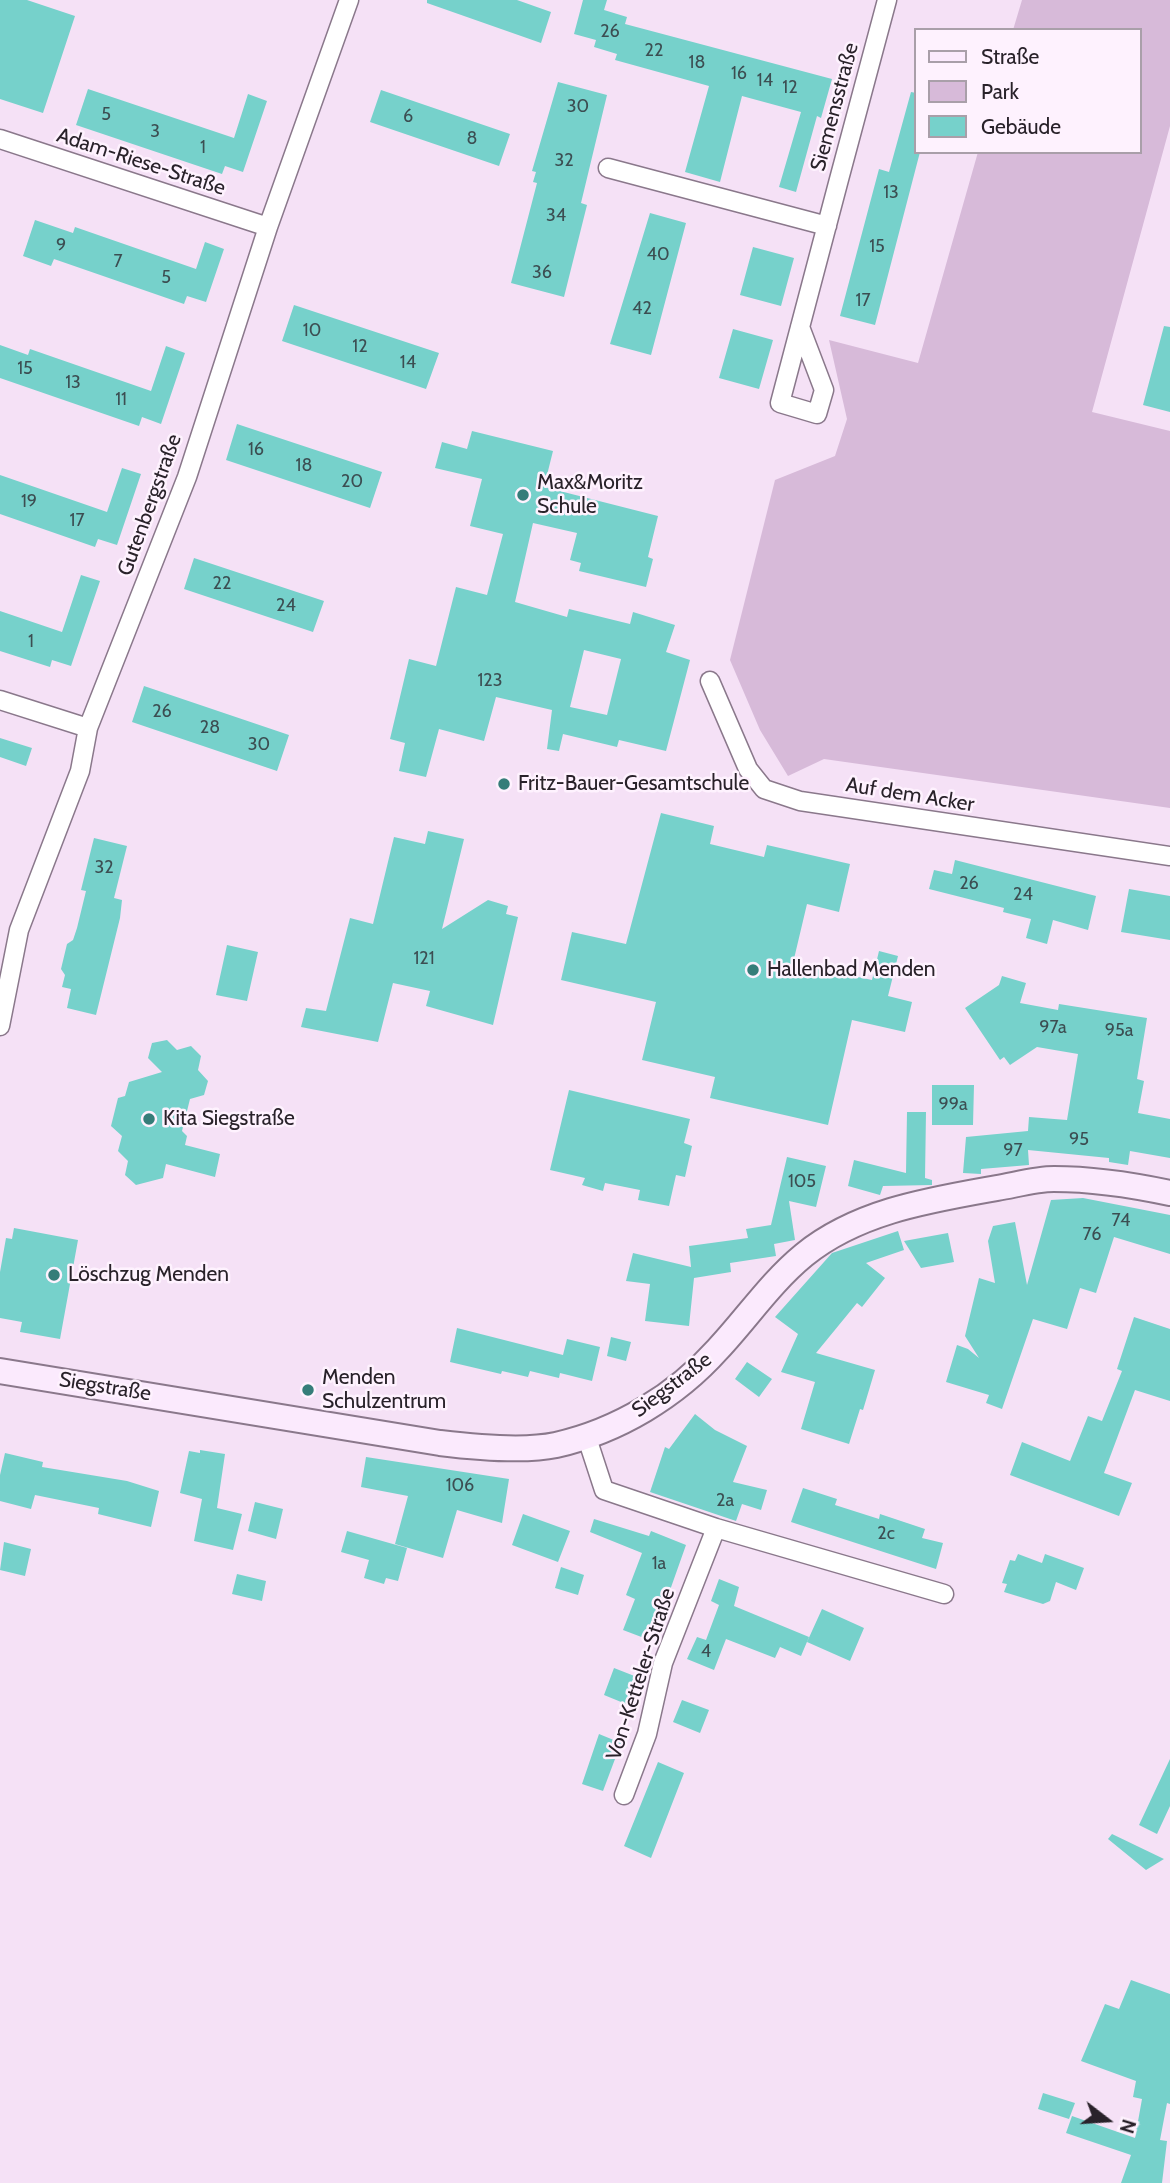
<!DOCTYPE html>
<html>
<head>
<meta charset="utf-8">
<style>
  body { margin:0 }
  #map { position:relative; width:1170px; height:2183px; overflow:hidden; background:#f5e1f6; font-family:Cabin,sans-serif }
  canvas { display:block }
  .legend { position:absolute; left:914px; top:28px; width:228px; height:126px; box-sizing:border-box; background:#fef2fe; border:2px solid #a99fa9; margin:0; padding:9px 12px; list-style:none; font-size:21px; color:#29222a }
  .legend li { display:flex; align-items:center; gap:14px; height:35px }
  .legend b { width:35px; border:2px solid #a99fa9 }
  .north { position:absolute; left:1072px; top:2085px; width:70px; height:70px; -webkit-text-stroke:5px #fef2fe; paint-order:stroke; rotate:107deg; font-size:19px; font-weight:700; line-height:28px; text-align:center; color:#29222a }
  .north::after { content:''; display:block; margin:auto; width:24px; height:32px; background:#29222a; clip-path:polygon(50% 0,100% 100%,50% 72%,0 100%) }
</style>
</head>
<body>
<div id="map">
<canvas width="1170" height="2183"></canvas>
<ul class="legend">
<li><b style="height:9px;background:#fbeafd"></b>Straße</li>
<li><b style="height:19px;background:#d7bad9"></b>Park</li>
<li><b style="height:19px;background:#76d1cb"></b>Gebäude</li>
</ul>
<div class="north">N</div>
</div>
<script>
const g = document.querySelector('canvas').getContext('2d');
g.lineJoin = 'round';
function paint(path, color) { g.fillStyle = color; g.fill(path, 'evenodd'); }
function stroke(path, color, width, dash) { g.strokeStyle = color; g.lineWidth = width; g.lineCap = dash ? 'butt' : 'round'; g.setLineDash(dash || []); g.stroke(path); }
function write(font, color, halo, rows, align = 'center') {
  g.font = font + ' Cabin,sans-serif'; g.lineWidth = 5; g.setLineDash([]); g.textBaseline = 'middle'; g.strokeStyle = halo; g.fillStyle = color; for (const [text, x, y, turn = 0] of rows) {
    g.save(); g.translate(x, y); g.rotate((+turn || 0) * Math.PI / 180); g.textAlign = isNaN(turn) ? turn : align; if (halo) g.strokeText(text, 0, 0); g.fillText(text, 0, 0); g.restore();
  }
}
const green = new Path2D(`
  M1022 0H1170V126L1092 412 1170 431V808L824 759 788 776 760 730 730 660 775 480 835 456 847 419 829 340 918 363 978 152H1140V30H1013Z`);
const building = new Path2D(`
  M0 0H27L75 16 43 113 0 99Z
  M427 0H517L551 12 541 43 427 3Z
  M583 0H607L604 10 627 17 625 24 832 79 821 118 817 116 796 192 779 187 801 112 742 96 720 182 685 172 709 86 615 60 617 54 594 47 596 40 574 34Z
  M558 82 607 95 581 203 587 205 564 297 511 283 537 183 533 182 536 172 532 171Z
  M88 89 234 138 248 94 267 101 243 172 225 166 222 174 76 125Z
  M381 90 510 134 499 166 370 122Z
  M911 92 916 93V152H920L875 325 840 316 879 169 889 172Z
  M650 213 686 223 651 355 610 344Z
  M35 220 73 233 75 227 196 269 205 242 224 249 206 302 187 296 184 304 54 259 51 266 23 256Z
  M753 247 794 258 781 306 740 295Z
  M294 305 439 353 426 389 282 341Z
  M1164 326 1170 327V412L1143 405Z
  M733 329 773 340 759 389 719 378Z
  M0 345 28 355 30 349 151 391 166 346 185 353 161 424 142 417 139 426 0 378Z
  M237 424 382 472 370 508 226 460Z
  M472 431 553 451 544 487 658 516 648 557 653 559 646 587 579 571 581 563 570 560 577 533 533 523 515 602 567 617 569 609 630 624 633 612 675 625 666 652 690 660 666 751 619 740 617 747 563 734 559 751 547 749 552 710 496 697 484 741 439 729 426 777 399 771 405 743 390 739 409 659 436 666 456 587 487 595 503 534 470 526 482 479 435 468 442 442 467 449ZM584 650 621 659 607 715 570 707Z
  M122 468 141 474 117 545 98 539 95 547 0 514V475L107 512Z
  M194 558 324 601 313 632 184 589Z
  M81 575 100 581 71 666 52 660 50 667 0 651V611L62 632Z
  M144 686 289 735 277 771 132 722Z
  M0 738 32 748 26 766 0 757Z
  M661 813 714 826 710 844 764 857 767 845 850 864 839 912 807 904 793 963 872 980 879 951 898 956 888 996 912 1002 905 1032 852 1020 828 1125 710 1098 715 1077 642 1060 656 1002 561 980 572 932 626 944Z
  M428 831 464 839 442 929 488 900 508 906 506 914 518 917 493 1025 426 1006 430 991 393 983 378 1042 301 1027 306 1008 326 1011 350 918 373 924 394 837 425 844Z
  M94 838 127 846 114 898 122 900 120 918 96 1015 67 1008 71 989 62 987 65 975 61 969 67 944 73 940 77 928 86 891 81 890Z
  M955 860 1096 896 1088 930 1053 920 1047 944 1026 938 1031 919 1003 912 1004 908 929 889 934 870 952 874Z
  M1129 889 1170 896V940L1121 932Z
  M227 945 258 952 247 1001 216 995Z
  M1002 976 1026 983 1020 1003 1058 1010 1059 1004 1147 1018 1137 1079 1144 1081 1138 1113 1170 1119V1158L1130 1151 1128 1165 1109 1162V1158L1028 1150 1029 1165 981 1169V1174L963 1173 966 1137 1028 1131 1029 1117 1067 1120 1078 1054 1037 1047 1010 1065 1004 1057 1000 1060 965 1008 999 985Z
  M167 1040 177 1050 191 1046 201 1056 198 1070 208 1081 204 1095 190 1099 182 1131 187 1136 185 1145 220 1154 215 1177 166 1164 163 1178 136 1185 125 1175 128 1161 118 1151 122 1136 111 1126 118 1098 125 1096 129 1082 162 1072 148 1058 152 1043Z
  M932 1085H974L973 1125H932Z
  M569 1090 690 1119 684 1143 692 1146 685 1177 676 1175 669 1206 638 1200 640 1190 605 1183 603 1191 582 1185 585 1178 550 1170Z
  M907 1112H926L925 1178 932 1180V1185L883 1186 880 1195 848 1186 854 1160 906 1173Z
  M787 1157 826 1166 816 1207 789 1201 795 1240 774 1244 776 1256 730 1263 731 1272 694 1278 689 1326 645 1321 650 1284 626 1281 633 1253 691 1267 689 1246 748 1238 746 1229 771 1225Z
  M1083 1198 1170 1215V1254L1114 1237 1096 1293 1080 1288 1067 1329 1033 1319 1002 1409 986 1403 989 1395 946 1382 957 1345 968 1349 979 1358 965 1336 979 1278 995 1283 988 1241 993 1226 1015 1222 1027 1285 1051 1200Z
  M14 1228 78 1240 60 1339 20 1332 22 1322 0 1318V1272L6 1238 12 1239Z
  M898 1231 904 1250 866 1263 885 1278 862 1307 857 1303 816 1353 875 1370 863 1410 860 1409 849 1444 801 1429 815 1382 781 1372 798 1334 775 1317 832 1253Z
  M948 1233 954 1262 921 1268 904 1241Z
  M1134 1317 1170 1329V1401L1135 1390 1104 1473 1132 1483 1119 1516 1010 1475 1022 1442 1070 1461 1088 1416 1102 1421 1122 1371 1117 1369Z
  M457 1328 563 1355 567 1339 600 1347 592 1381 560 1373 559 1378 530 1371 528 1377 502 1371 501 1374 450 1362Z
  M611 1337 631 1342 626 1361 607 1356Z
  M747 1362 772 1379 759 1397 735 1379Z
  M695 1414 715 1430 747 1446 733 1482 767 1490 761 1510 742 1504 736 1521 650 1492 665 1447 669 1449Z
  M200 1450 225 1454 217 1508 242 1514 233 1550 194 1541 202 1499 180 1493 189 1451 200 1453Z
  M5 1453 43 1462 42 1467 127 1481 159 1491 151 1527 98 1514 99 1508 35 1495 31 1509 0 1501V1475Z
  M366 1457 509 1479 502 1523 457 1510 443 1558 395 1544 408 1496 361 1487Z
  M803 1488 837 1499 835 1505 879 1519 880 1514 925 1529 922 1538 943 1543 936 1569 791 1522Z
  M255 1502 283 1509 276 1539 248 1531Z
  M523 1514 570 1531 558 1562 512 1545Z
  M594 1519 649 1536 651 1531 686 1545 652 1641 623 1630 635 1599 626 1595 642 1553 590 1532Z
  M347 1531 407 1548 398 1581 386 1578 384 1584 364 1578 369 1560 341 1552Z
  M4 1542 31 1549 25 1576 0 1570Z
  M1018 1554 1042 1563 1045 1554 1084 1568 1076 1590 1056 1582 1050 1601 1043 1604 1004 1592 1007 1584 1002 1583 1010 1560 1015 1561Z
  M561 1567 584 1575 578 1595 555 1588Z
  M237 1574 266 1581 262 1601 232 1594Z
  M719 1579 739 1587 734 1606 809 1637 801 1656 780 1647 775 1658 726 1639 714 1670 687 1659 697 1637 706 1640 719 1605 711 1601Z
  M822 1609 864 1628 850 1661 807 1642Z
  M614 1668 637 1677 626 1704 604 1695Z
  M682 1700 709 1710 700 1733 673 1722Z
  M599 1734 621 1743 603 1791 582 1784Z
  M1170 1759V1806L1157 1834 1139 1825Z
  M658 1762 684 1773 651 1858 624 1846Z
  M1112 1834 1164 1859 1146 1870 1108 1839Z
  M1131 1980 1170 1994V2104L1167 2103 1160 2140 1167 2141 1162 2183H1121L1131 2155 1066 2133 1072 2116 1135 2138 1142 2099 1133 2097 1136 2081 1081 2061 1105 2004 1119 2009Z
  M1043 2093 1075 2103 1069 2119 1038 2109Z`);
const street = new Path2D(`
  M0 139 268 227
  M608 168 827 226
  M800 327 824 390 817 414 780 403C815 269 851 134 887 0
  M710 681 748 769 764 789 800 801 1170 856
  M0 700 88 728
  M0 1026 19 930 80 771 88 728 187 477 268 227 349 0
  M586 1435 604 1490 716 1528 944 1594
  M624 1795 647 1734 663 1663 716 1528`);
const secondary = new Path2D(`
  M0 1371 440 1443C473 1447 523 1452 556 1445 618 1431 676 1396 718 1349 747 1318 771 1282 804 1255 858 1211 930 1200 997 1188 1015 1185 1036 1179 1054 1179 1094 1179 1132 1185 1170 1193`);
const markers = [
  [523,495,7,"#357d79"],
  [504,784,7,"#357d79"],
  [753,970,7,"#357d79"],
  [149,1119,7,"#357d79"],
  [54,1275,7,"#357d79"],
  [308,1390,7,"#357d79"]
];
const numberNames = [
  ["26",610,32],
  ["22",654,51],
  ["18",697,63],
  ["16",739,74],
  ["14",765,81],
  ["12",790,88],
  ["30",578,107],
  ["5",106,115],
  ["6",408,117],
  ["3",155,132],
  ["8",472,139],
  ["1",203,148],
  ["32",564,161],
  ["13",891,193],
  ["34",556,216],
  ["9",61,246],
  ["15",877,247],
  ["40",658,255],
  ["7",118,262],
  ["36",542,273],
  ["5",166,278],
  ["17",863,301],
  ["42",642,309],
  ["10",312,331],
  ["12",360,347],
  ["14",408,363],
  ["15",25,369],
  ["13",73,383],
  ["11",121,400],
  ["16",256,450],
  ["18",304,466],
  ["20",352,482],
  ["19",29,502],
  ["17",77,521],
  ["22",222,584],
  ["24",286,606],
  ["1",31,642],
  ["123",490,681],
  ["26",162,712],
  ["28",210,728],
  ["30",259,745],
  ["32",104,868],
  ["26",969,884],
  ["24",1023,895],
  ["121",424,959],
  ["97a",1053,1028],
  ["95a",1119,1031],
  ["99a",953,1105],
  ["95",1079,1140],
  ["97",1013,1151],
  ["105",802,1182],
  ["74",1121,1221],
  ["76",1092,1235],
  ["106",460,1486],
  ["2a",725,1501],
  ["2c",886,1534],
  ["1a",659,1564],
  ["4",706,1652]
];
const streetNames = [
  ["Siemensstraße",835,107,-75],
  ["Adam-Riese-Straße",141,162,18],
  ["Gutenbergstraße",150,505,-70],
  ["Auf dem Acker",910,795,9],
  ["Siegstraße",672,1385,-37],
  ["Siegstraße",105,1387,9],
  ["Von-Ketteler-Straße",641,1674,-72]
];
const poiNames = [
  ["Max&Moritz",537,483],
  ["Schule",537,507],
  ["Fritz-Bauer-Gesamtschule",518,784],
  ["Hallenbad Menden",767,970],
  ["Kita Siegstraße",163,1119],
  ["Löschzug Menden",68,1275],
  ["Menden",322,1378],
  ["Schulzentrum",322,1402]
];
paint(green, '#d7bad9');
paint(building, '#76d1cb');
stroke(street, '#8a788b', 21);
stroke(secondary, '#8a788b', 28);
stroke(street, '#fff', 18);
stroke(secondary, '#fbeafd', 24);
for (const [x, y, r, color] of markers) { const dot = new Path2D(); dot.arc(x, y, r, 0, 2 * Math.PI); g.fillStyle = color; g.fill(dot); stroke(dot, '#fef2fe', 2.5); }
write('18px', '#3c4e52', null, numberNames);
write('21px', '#29222a', '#fef2fe', streetNames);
write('21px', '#29222a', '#fef2fe', poiNames, 'left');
</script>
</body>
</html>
